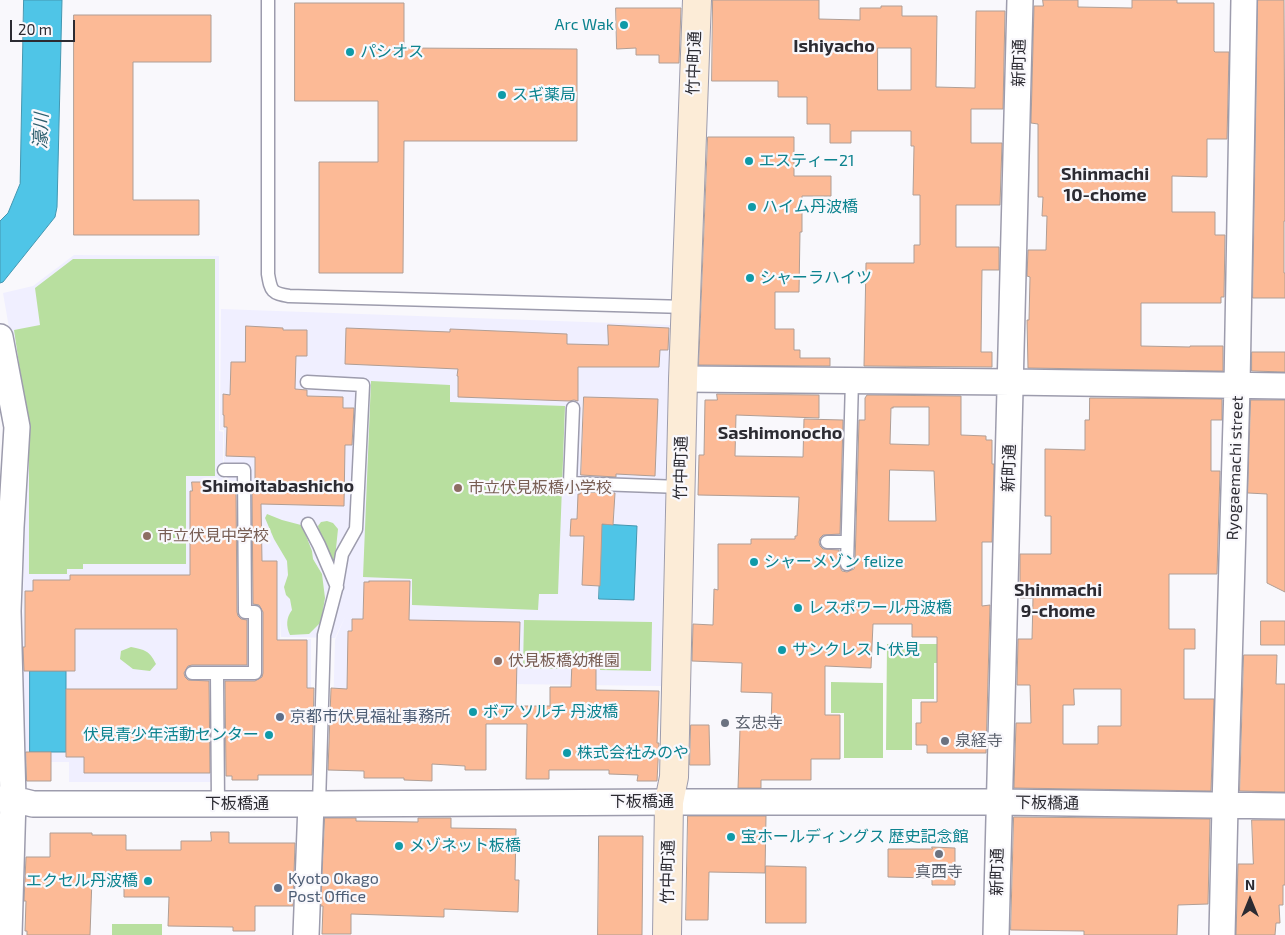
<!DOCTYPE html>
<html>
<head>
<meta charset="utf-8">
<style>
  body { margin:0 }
  #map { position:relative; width:1285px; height:935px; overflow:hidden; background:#f9f8fc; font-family:"Exo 2",sans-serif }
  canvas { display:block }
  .north { position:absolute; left:1225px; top:875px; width:50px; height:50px; -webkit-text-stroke:4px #f9f8fc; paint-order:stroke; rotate:0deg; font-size:14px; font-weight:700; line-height:20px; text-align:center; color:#2c2b32 }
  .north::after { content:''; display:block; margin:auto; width:18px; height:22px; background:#2c2b32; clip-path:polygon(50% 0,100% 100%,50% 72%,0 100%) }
  .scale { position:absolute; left:10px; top:20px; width:65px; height:22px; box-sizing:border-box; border:2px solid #2c2b32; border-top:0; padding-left:6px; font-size:15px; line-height:18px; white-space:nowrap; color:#2c2b32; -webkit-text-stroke:4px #f9f8fc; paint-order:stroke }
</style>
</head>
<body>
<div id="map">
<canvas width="1285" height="935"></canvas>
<div class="north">N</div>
<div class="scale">20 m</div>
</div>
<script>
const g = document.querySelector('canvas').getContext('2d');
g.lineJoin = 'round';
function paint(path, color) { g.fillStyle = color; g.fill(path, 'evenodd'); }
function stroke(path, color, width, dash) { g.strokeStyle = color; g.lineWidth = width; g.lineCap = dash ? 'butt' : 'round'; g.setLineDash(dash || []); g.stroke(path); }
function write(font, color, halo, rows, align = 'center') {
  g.font = font + ' "Exo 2","Noto Sans JP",sans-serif'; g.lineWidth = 4.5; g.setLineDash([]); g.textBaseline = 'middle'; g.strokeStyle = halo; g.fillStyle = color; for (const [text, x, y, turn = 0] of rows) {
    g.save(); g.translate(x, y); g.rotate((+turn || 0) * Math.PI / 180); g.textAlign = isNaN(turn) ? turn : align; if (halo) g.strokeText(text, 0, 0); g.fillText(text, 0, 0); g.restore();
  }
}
const built = new Path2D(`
  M74 255 219 256V431L223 432V465H224V430H220L221 309 670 325 662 618 661 686 359 682 333 714 335 640 345 617 335 638 281 637V618L280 639H311V689H224V782H69V762H22V645L27 432 3 293 33 286Z`);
const green = new Path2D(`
  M73 259H215V476H186V564H83V569H67V574H29V432L14 330 40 325 35 288Z
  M371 381 450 385V402L565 406 558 594H539L538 610 412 605V579L363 577Z
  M267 514 282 520 301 525 305 533 312 551 313 559 322 574 325 598 321 622 309 634 290 635C286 626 286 618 292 610L290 599 286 595 284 587 288 575 287 561 274 539 265 518Z
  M327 521 333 523 338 529 334 568 320 535 318 526 321 522Z
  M524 620 652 622 651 671 600 670V660H569V669L523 668Z
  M887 644H942L941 663H934V699H912V750H886Z
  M131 647C145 650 149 650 156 664L150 671 133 669 120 659 121 651Z
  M831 682 883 683V758H844V713H831Z
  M112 924H162V935H112Z`);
const water = new Path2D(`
  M24 0H62L57 207 55 217 3 282 0 283V221L8 213 20 184Z
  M602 524 637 526 634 600 599 599Z
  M30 671H66V752H30Z`);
const building = new Path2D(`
  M713 0H819V19L860 20V8H881V6H902V16H937L936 87 975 88 976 11H1005L1003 109H971V143H1002L1000 205H956V247H999V270H982L981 352H992V367L864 366 866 263H914V245H920V195H913L914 146H911V131H851V143H830V124H807V97H778V81H712ZM878 48H911V90H878Z
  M1043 0H1078V7L1132 8V0H1177V3H1214V51L1215 52H1229L1227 139H1207V177L1172 176V212H1215V235H1225L1224 297H1221V303H1141V346L1190 347V346H1223V371L1028 368 1027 320H1029L1030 277 1027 276 1028 250H1046L1047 216H1042L1043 197H1038V124L1031 123 1034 6H1043Z
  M1258 0H1284L1285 221H1284V273H1285V298H1253Z
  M295 3H404V48L577 49V141H404L403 273H319V162H378V101H295Z
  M616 8H681L679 63H659V55H636V48L617 49Z
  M74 15H211V62H133V200H199V235H74Z
  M708 137H794V176H831V196H802V232H800L799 292H775V329H794V350H800V358H830V366L699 365Z
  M608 325 669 328 668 350H660L659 367H578V401L574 400 569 401 458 397V376H457L458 369 345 364 346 328 450 332V329L567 334V344L608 345Z
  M246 326 283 328V330H307V356H296L295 389 307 390V396L343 397V408H354L352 445H345L344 506 261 504 262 561H277V640H307V688H314L312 775H258V780H232V776H226L225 681H255L262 677 263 673V612L259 605 253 604 252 491H255V457L226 456 227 427H224V415H223V394L230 395 231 362H245Z
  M1252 352H1285V372L1252 371Z
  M717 394 819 395V418L736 415 735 456 803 457 804 419 843 420 840 534 823 535 820 538 819 542 820 546 823 549 839 550 840 567 842 571 847 572 854 569 855 564 859 420H865V398L867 395 961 396V435L986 436V440H992V464H994L992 542H982V606L990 605 986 753H927V745H916V723H921V702H937V637H912V624H873L871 668 825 666V715H840V759H811V780H761V788H738L740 729 771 728 772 693 741 692 742 663 692 661 693 624 713 625 714 589 718 590V544H751V539H795V536H797L799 497 698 495 699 455H704L705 400H717ZM893 407H929V445L890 444 891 408H893ZM890 470 934 471 936 521H889Z
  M584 397 658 399 655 476 616 474V477L581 475Z
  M1090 398 1222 399V420H1211V471H1220L1217 574H1169V629H1195V649H1184V699H1214L1211 791 1014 788 1016 723H1031L1030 685H1017L1018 639H1032L1033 598H1020V554H1051V516H1045V449L1085 450V420H1089ZM1074 689H1121V726H1098V744H1063V705H1074Z
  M1251 400H1285V592L1267 583V494L1248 493Z
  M192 482H220V491H236L237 612 238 616 241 619 247 620V665H192L188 666 184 673 185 677 188 680 209 681 210 773H84V757H66V689H177V629H75V671H24L23 647H25V591H33V580H70V575H190V491H192Z
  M580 492 615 493 613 525 602 524 600 586 582 585 584 536H570L571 519H577L578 494H580Z
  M369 581H410L409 620 520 622 519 659H517L516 706H550V687H571L572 661H596V690L659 691 657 743H659L657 781H637L638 775 609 774V770H549V779H526L527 724H486V770H465V766L432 764V781L404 780V778H364V771L328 770 331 688 347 689 348 631H352V619H363L364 582H369Z
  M1261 621H1285V645H1261Z
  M1244 655H1277L1276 684H1285V792L1240 791Z
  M691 725H709L710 765H690Z
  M26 752H51V781H27Z
  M688 816H766L765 873 709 872 708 920H686Z
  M1014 817 1210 819 1208 904 1178 905 1177 935H1084V931L1011 930Z
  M325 818H356V821L418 822V818H451V828L516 829 515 880H519L518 912 444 909V917L351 914V934H322L323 906H321Z
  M1252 820H1285V885H1283V905H1279L1280 923H1276L1275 935H1236L1238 864H1253Z
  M211 832H229V843H295L293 906H255V931H233V927L168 926 169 897H124V878H92L90 935H27V931H25L26 901H24L26 857H50V833H92V835H126V850H181V841H211Z
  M599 836H643L642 935H598Z
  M932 847 955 848V885H932V878L888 877V849H932Z
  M766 866 806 867V923H766Z`);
const lane = new Path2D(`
  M268 0V274C271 292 272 293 289 296L686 307
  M307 382 363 385 356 529 342 554 336 589 324 635 319 804
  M573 408 570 483 681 487
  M308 524 319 545 337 587
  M827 542H847
  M847 564 852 380
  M192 673H255V612H245L244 470H224
  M217 673 218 804`);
const street = new Path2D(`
  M0 337 17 427 11 527 8 611 13 799 9 935
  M683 379 1011 382 1285 386
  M0 799H13L33 804H319L669 802H999L1285 806
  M306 935 311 804
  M996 935 1020 0
  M1222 935 1225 806 1237 386 1244 0`);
const secondary = new Path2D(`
  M667 935 669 802 674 777 683 379 697 0`);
const markers = [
  [624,25,5,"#0f9aa8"],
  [350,52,5,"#0f9aa8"],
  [502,95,5,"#0f9aa8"],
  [749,161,5,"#0f9aa8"],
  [752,207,5,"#0f9aa8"],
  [750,278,5,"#0f9aa8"],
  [458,488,5,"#8d6e63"],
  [147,536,5,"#8d6e63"],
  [754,562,5,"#0f9aa8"],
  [798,608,5,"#0f9aa8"],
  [782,650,5,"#0f9aa8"],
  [498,661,5,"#8d6e63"],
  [473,712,5,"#0f9aa8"],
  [280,717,5,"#5c6f8a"],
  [725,723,5,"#6b7280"],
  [269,735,5,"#0f9aa8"],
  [945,741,5,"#6b7280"],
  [567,753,5,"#0f9aa8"],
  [731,837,5,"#0f9aa8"],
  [399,846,5,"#0f9aa8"],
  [939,854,5,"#6b7280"],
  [148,881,5,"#0f9aa8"],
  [278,888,5,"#5c6f8a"]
];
const cultureNames = [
  ["Arc Wak",614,25,"right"],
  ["パシオス",360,52],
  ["スギ薬局",512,95],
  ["エスティー21",759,161],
  ["ハイム丹波橋",762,207],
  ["シャーラハイツ",760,278],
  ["シャーメゾン felize",764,562],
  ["レスポワール丹波橋",808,608],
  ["サンクレスト伏見",792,650],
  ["ボア ソルチ 丹波橋",483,712],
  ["伏見青少年活動センター",259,735,"right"],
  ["株式会社みのや",577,753],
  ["宝ホールディングス 歴史記念館",741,837],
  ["メゾネット板橋",409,846],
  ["エクセル丹波橋",138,881,"right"]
];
const streetNames = [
  ["竹中町通",694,63,-88],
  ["新町通",1019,63,-89],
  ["竹中町通",681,468,-89],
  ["新町通",1009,468,-88],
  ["Ryogaemachi street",1235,468,-88],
  ["下板橋通",642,802],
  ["下板橋通",1047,803,1],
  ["下板橋通",237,804],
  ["竹中町通",668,872,-89],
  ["新町通",997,872,-89]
];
const educationNames = [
  ["市立伏見板橋小学校",468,488],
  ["市立伏見中学校",157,536],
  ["伏見板橋幼稚園",508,661]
];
const serviceNames = [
  ["京都市伏見福祉事務所",290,717],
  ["Kyoto Okago",288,879],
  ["Post Office",288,897]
];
const worshipNames = [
  ["玄忠寺",735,723],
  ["泉経寺",955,741],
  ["真西寺",939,872,"center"]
];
const neighbourhoodNames = [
  ["Ishiyacho",834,46],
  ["Shinmachi",1105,174],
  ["10-chome",1105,195],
  ["Sashimonocho",780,433],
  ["Shimoitabashicho",278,486],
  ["Shinmachi",1058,590],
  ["9-chome",1058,611]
];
const waterNames = [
  ["濠川",41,131,-88]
];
paint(built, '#f0efff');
paint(green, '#b8df9f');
paint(water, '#4fc5e7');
stroke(water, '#4497b1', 1);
paint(building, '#fcba96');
stroke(building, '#b09e95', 1);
stroke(lane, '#9d9cad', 15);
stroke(street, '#9d9cad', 28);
stroke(secondary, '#9d9cad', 30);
stroke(lane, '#fff', 12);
stroke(street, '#fff', 25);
stroke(secondary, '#fcecd7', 28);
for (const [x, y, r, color] of markers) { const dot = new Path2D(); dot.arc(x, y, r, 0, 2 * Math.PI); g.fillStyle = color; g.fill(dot); stroke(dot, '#f9f8fc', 2); }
write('16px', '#0d838f', '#f9f8fc', cultureNames, 'left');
write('16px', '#2c2b32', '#f9f8fc', streetNames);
write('16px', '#785e54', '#f9f8fc', educationNames, 'left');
write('16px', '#4e5e75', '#f9f8fc', serviceNames, 'left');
write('16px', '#5b616d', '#f9f8fc', worshipNames, 'left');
write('bold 18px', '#2c2b32', '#f9f8fc', neighbourhoodNames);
write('italic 18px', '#2d5e6d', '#f9f8fc', waterNames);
</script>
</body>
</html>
